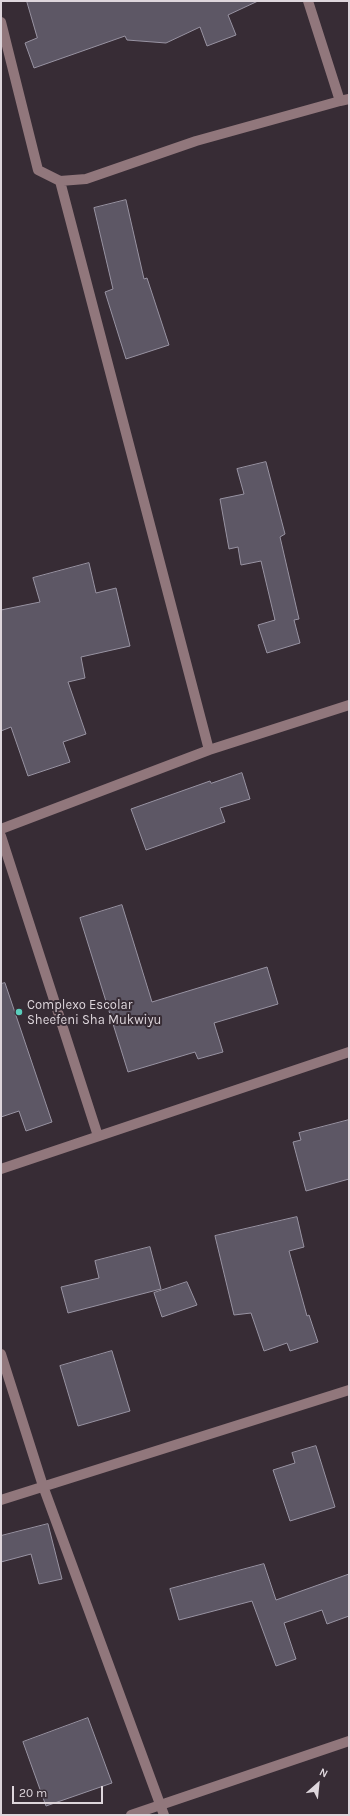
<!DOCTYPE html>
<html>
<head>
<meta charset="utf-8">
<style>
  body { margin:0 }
  #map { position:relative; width:350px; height:1816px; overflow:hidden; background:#372c35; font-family:Karla,sans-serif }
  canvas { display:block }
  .frame { position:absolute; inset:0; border:2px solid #ded6dc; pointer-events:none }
  .north { position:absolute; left:298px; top:1764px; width:40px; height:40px; -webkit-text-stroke:3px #372c35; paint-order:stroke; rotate:27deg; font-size:11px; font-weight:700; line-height:16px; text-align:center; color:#ded6dc }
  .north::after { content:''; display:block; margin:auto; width:14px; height:18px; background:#ded6dc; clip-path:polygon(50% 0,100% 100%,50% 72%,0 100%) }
  .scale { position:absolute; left:12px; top:1786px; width:91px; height:18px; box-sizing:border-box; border:2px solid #ded6dc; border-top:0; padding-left:5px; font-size:12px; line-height:14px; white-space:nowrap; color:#ded6dc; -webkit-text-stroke:3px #372c35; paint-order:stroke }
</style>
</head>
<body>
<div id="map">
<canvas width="350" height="1816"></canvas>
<div class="frame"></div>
<div class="north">N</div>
<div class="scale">20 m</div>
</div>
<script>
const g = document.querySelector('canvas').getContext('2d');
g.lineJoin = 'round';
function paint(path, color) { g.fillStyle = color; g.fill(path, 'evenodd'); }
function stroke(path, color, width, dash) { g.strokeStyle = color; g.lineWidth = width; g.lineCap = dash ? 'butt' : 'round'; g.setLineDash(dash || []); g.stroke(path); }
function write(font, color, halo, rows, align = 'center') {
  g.font = font + ' Karla,sans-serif'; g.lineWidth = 4; g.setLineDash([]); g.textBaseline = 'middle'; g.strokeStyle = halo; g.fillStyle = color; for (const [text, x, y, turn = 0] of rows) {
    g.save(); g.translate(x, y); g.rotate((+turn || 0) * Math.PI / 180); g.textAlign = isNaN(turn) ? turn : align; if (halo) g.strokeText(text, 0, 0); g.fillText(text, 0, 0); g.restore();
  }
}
const building = new Path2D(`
  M27 1H258L228 15 236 35 207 46 200 27 166 43 127 40 125 36 34 68 25 43 37 38Z
  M126 200 144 279 147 278 169 345 126 359 105 292 113 289 94 208Z
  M266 462 285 534 280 537 299 619 294 620 300 643 267 653 258 625 275 620 261 561 241 565 238 547 229 549 220 499 244 494 237 469Z
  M89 563 96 593 116 588 130 646 81 657 85 678 68 682 86 734 63 742 70 762 28 776 11 727 1 731V610L40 602 33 578Z
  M242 773 250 799 220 808 225 822 146 850 131 809 210 781 211 783Z
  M122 905 152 1002 267 967 278 1004 214 1023 223 1052 198 1059 195 1052 128 1072 80 918Z
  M5 983 52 1122 26 1131 19 1111 1 1117V984Z
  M349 1120V1179L306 1191 293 1142 301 1140 299 1133Z
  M297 1217 304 1247 289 1251 307 1316 309 1315 318 1342 290 1351 287 1343 264 1351 251 1313 234 1315 215 1236Z
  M150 1247 161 1289 68 1313 61 1287 99 1278 95 1261Z
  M187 1282 197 1305 162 1317 154 1293Z
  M112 1351 130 1411 78 1426 60 1366Z
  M316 1446 335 1507 290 1521 273 1470 295 1463 292 1453Z
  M48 1524 62 1579 39 1584 31 1554 1 1562V1536Z
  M264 1564 276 1600 349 1574V1616L327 1624 322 1610 284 1623 296 1659 276 1666 252 1601 179 1620 170 1589Z
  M88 1718 112 1783 46 1806 23 1742Z`);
const minor = new Path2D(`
  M308 1 340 101 349 99
  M1 22 38 170 60 181 86 179 196 141 340 101
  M60 181 209 750
  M1 829 209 750 349 705
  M1 836 98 1136
  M1 1169 349 1052
  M1 1354 43 1486 164 1815
  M1 1500 349 1390
  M131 1815 349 1741`);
const markers = [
  [19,1012,4,"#5acebc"]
];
const poiNames = [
  ["Complexo Escolar",27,1005],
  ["Sheefeni Sha Mukwiyu",27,1020]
];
paint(building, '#5d5765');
stroke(building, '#9893a2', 1);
stroke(minor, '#91777c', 10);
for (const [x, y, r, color] of markers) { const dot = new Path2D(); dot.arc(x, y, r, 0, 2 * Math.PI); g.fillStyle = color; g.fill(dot); stroke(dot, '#372c35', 1.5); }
write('13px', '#ded6dc', '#372c35', poiNames, 'left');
</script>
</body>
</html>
